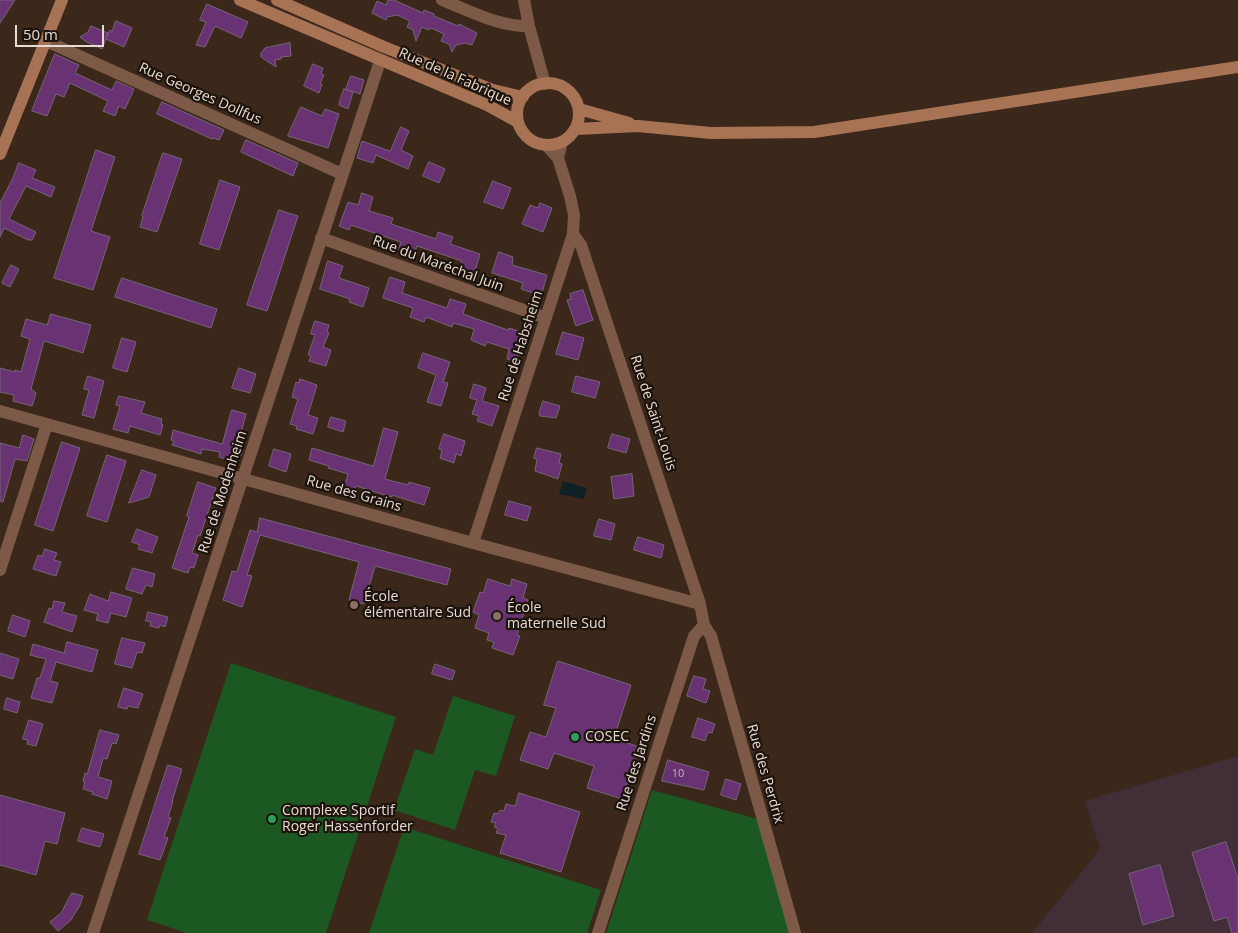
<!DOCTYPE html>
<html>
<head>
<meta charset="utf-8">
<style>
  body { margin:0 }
  #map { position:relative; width:1238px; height:933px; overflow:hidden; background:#3b281a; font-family:"Open Sans",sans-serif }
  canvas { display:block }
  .scale { position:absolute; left:15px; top:25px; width:89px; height:22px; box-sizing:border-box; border:2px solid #e8dbd2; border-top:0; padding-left:6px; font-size:15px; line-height:18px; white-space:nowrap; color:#e8dbd2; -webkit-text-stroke:4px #1c130d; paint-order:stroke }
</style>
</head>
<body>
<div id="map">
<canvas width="1238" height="933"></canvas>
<div class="scale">50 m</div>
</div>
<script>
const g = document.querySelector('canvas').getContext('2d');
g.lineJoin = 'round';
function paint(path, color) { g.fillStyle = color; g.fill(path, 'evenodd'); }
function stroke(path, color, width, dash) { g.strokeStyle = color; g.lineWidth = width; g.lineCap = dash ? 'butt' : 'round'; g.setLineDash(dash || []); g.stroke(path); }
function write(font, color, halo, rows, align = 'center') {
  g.font = font + ' "Open Sans",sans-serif'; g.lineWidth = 4.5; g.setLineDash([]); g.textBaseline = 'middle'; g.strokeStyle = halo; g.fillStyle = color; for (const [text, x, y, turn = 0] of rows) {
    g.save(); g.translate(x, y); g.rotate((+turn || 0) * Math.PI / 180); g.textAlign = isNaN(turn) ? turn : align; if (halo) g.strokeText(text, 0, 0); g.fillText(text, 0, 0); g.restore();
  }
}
const industrial = new Path2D(`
  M1238 756V933H1032L1100 849 1085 801Z`);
const green = new Path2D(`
  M231 663 396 717 326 933H187L147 920Z
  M453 696 515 716 496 776 475 770 455 830 394 810 415 749 433 755Z
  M652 790 765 821 794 933H606Z
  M404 827 601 890 587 933H369Z`);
const water = new Path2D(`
  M563 481 587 488 584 499 559 494Z`);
const building = new Path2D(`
  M0 0H15L0 23Z
  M388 0H394L423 13 424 10 434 14V16L458 26 459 24 477 33 472 45 465 43 456 45 452 52 449 44 441 41 444 34 431 28 428 30 422 27 416 41 413 30 407 27 410 21 397 15 387 17 386 20 372 13 377 1 386 5Z
  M207 4 248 22 241 38 215 26 205 47 196 45 206 22 200 20Z
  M116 21 132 28 124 47 106 39 102 49 85 41 80 37 88 32 91 26 108 33 106 38 110 30 112 31Z
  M290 43 291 56 281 57V59L275 60 276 67 261 57V53L265 48Z
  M55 54 79 65 75 73 112 90 116 81 134 89 125 109 119 106 115 116 103 111 108 101 70 83 64 97 56 94 47 116 32 111Z
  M313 64 323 68 321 74 324 75 320 83 322 84 319 93 304 86Z
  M351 76 364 80 360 94 346 89Z
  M344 89 353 92 348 109 339 105Z
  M162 102 224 130 219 140 213 138 212 139 157 114Z
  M301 107 322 116 325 109 339 114 328 148 288 136Z
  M401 127 409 131 401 150 413 156 408 169 376 155 373 163 357 158 362 141 390 151Z
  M246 140 298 163 293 176 241 152Z
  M96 150 115 157 91 231 110 237 93 290 54 278Z
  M163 153 182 159 157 232 140 227 143 217 142 216Z
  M429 162 445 169 439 183 423 176Z
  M19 163 36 170 32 178 55 187 51 197 26 186 9 219 36 232 32 240H28L4 228 0 237V203L12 180Z
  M220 180 240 187 219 250 200 244Z
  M493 181 511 188 503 209 484 202Z
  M362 193 373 197 369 211 393 218 391 224 436 239 438 232 453 237 450 244 480 254 474 275 459 270 462 261 417 246 414 255 398 250 401 242 351 225 349 230 339 226 348 202 358 205Z
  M540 203 552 208 543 232 522 224 530 205 538 208Z
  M279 210 298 216 267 311 247 305Z
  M499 252 513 257 512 265 547 275 542 293 537 291 536 294 521 289 523 283 492 273Z
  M328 261 343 266 339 278 369 288 363 307 349 302 350 299 320 289Z
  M11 265 19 269 10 287 2 283Z
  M390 277 405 282 402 293 447 308 450 299 466 304 463 314 508 330 509 328 525 333 516 362 507 359 509 349 487 342 485 346 471 340 474 329 453 323 452 327 426 317 424 322 410 317 413 308 383 298Z
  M122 278 217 309 211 328 115 297Z
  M583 290 593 320 576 326 567 300 571 299 570 294Z
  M51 314 91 325 83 353 44 341 31 389 36 393 32 406 13 401 14 395 0 392V368L15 372V370L21 372 30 339 21 336 26 319 47 325Z
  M315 321 329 325 327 332 329 333 323 347 331 350 326 366 309 361 311 356 308 355 315 335 311 334Z
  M563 332 584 338 578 360 556 354Z
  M122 338 136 342 127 372 113 368Z
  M423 353 450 362 443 382 448 383 441 406 427 402 436 375 418 368Z
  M239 368 256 374 250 393 232 388Z
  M88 376 104 381 94 418 82 415 89 390 84 389Z
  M576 376 600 382 595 398 572 392Z
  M300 379 317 385 308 415 318 418 313 434 296 429 297 426 290 424 298 399 292 397 296 382 299 383Z
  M474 384 486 388 482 401 499 406 492 426 477 421 479 416 472 414 477 400 470 398Z
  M119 396 145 402 141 413 162 419 161 424 163 425 160 435 130 426 128 433 113 429 120 406 116 405Z
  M543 401 560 406 556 418 540 416 539 414Z
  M232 410 246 414 237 448 243 450 241 456 235 455 233 461 219 457 220 452 202 449 201 454 172 445 174 441 171 440 173 430 222 444Z
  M331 417 346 421 343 432 328 427Z
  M384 428 398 432 385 479 408 485 409 482 430 488 424 505 392 495V497L356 486 354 491 344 488 348 474 328 468 329 466 309 460 312 448 373 466Z
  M444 434 465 441 461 456 456 454 454 463 440 458 442 450 439 449Z
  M612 434 630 439 626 453 608 448Z
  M23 435 34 439 27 461 15 459 3 502 0 501V443L19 448Z
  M62 442 80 448 53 531 35 525Z
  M537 448 561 454 559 463 562 464 558 479 535 471 537 459 534 458Z
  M274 449 291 454 286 472 269 466Z
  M107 455 126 461 107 522 87 516Z
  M142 470 156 475 149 497 129 503Z
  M632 474 634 496 614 499 611 477Z
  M198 482 216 488 200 536 198 535 192 553 198 555 194 568 190 567 188 573 172 568 189 517 187 516Z
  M509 501 531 507 527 521 505 515Z
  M260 518 451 569 447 585 375 566 364 604 349 600 359 562 260 535 247 575 252 576 242 607 223 600 232 571 237 572 250 530 257 532Z
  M599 519 615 524 611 540 594 536Z
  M137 529 158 537 152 553 138 549 140 545 132 542Z
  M638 537 664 545 661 558 634 550Z
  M45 549 57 553 54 560 61 562 56 576 33 569 38 555 42 556Z
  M133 568 155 574 152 587 146 585 142 594 126 589Z
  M488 579 510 586 512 579 527 584 523 598 528 600 517 635 520 636 513 655 492 648 494 642 487 640 489 633 475 628 479 615 473 612 480 592 483 593Z
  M111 592 132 598 126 617 111 613 108 623 96 620 98 614 84 610 90 594 108 601Z
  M54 601 65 603 62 612 77 616 72 632 44 622 49 608 52 609Z
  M148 612 168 617 165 627 160 625 159 628 150 626 151 622 146 621Z
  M13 615 30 621 25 637 8 631Z
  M122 638 145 643 142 653 137 652 132 668 115 664Z
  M67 642 98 650 92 672 56 662 50 681 58 683 52 703 31 698 37 678H40L46 659 30 655 33 644 64 653Z
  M0 653 19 659 13 679 0 675Z
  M558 661 631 685 614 738 639 747 622 799 587 788 594 766 554 753 548 769 520 760 530 732 546 737 556 708 544 705Z
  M435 664 455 671 452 680 432 674Z
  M694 676 706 679 703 689 710 691 706 703 687 696Z
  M124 688 143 694 138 708 128 706 127 709 118 707Z
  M7 698 20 702 17 713 4 709Z
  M698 718 715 724 712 733 708 732 705 741 692 737Z
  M29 720 43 724 36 746 27 744 28 740 23 739Z
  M100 730 119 735 116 744 112 743 107 759 103 758 98 777 112 781 107 799 92 794 93 792 83 789 85 782 83 781 85 773 87 774Z
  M668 760 709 772 704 790 662 781Z
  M168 765 182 769 172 801H173L168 817 171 818 164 837 168 838 160 860 139 854Z
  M726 779 741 784 736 800 721 795Z
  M519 793 580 812 561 872 500 853 506 835 496 833 498 828 494 827 496 823 491 822 494 813 498 814 500 810 504 811 506 804 515 806Z
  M0 795 65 813 57 844 45 841 36 875 0 865Z
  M82 828 104 834 100 847 78 841Z
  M1226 842 1238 879V933H1232L1227 917 1214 921 1192 853Z
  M1160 865 1174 916 1143 925 1129 874Z
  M72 893 83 896 80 905 71 920 58 931 50 922 61 913Z`);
const street = new Path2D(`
  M442 0C470 11 499 27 529 26
  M524 0 529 26 545 84
  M46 41 342 174
  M558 158 562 142
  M573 234 581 245 700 604 704 625 694 636 598 933
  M321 238 546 318
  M0 411 473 543 700 604
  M473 543 573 234 574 215 570 196 558 158 546 145
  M0 570 47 424
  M704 625 711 636 795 933
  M93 933 380 61`);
const secondary = new Path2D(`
  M240 0 487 105 518 122
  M277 0 384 47 493 90 523 97
  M517 114a31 31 0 1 1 62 0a31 31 0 1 1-62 0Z
  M579 109 629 123
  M576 129 638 126 711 133 814 132 1238 67
  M0 154 62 0`);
const markers = [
  [354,605,5,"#8d6e63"],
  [497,616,5,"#8d6e63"],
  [575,737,5,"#2e9e5b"],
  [272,819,5,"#2e9e5b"]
];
const numberNames = [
  ["10",678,774]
];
const streetNames = [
  ["Rue de la Fabrique",455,77,24],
  ["Rue Georges Dollfus",200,94,24],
  ["Rue du Maréchal Juin",438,264,20],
  ["Rue de Habsheim",521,346,-72],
  ["Rue de Saint-Louis",653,413,72],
  ["Rue de Modenheim",223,492,-72],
  ["Rue des Grains",354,494,16],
  ["Rue des Jardins",637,763,-72],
  ["Rue des Perdrix",765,774,74]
];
const poiNames = [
  ["École",364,597],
  ["élémentaire Sud",364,613],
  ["École",507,608],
  ["maternelle Sud",507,624],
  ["COSEC",585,737],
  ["Complexe Sportif",282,811],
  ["Roger Hassenforder",282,827]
];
paint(industrial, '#412e36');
paint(green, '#1c5922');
paint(water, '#0f2124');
paint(building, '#683273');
stroke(building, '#766579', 1);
stroke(street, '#7c5a47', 12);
stroke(secondary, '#a87354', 12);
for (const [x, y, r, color] of markers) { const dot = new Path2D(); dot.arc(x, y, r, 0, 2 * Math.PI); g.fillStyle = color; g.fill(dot); stroke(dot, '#1c130d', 2); }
write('11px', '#c8b1ba', null, numberNames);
write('14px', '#e8dbd2', '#1c130d', streetNames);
write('14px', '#e8dbd2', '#1c130d', poiNames, 'left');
</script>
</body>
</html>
